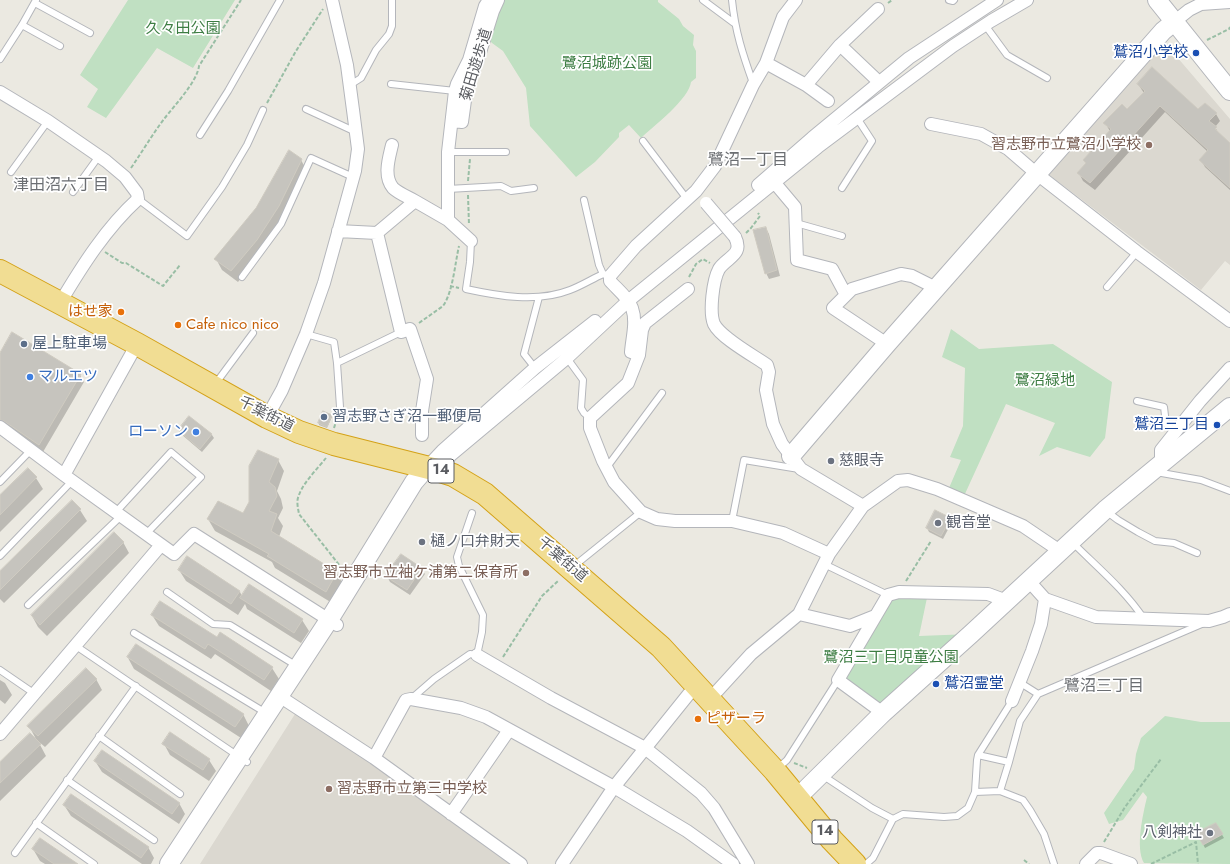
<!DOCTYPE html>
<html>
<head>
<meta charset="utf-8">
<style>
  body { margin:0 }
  canvas { display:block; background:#ebe9e1 }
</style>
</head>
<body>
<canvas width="1230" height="864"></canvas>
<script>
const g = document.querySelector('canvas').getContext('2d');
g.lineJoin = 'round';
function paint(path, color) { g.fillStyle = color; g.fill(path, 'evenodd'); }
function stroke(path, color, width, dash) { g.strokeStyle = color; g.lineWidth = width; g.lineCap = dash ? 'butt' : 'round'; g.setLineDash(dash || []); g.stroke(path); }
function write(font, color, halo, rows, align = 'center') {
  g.font = font + ' Jost,"Noto Sans JP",sans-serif'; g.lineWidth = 3.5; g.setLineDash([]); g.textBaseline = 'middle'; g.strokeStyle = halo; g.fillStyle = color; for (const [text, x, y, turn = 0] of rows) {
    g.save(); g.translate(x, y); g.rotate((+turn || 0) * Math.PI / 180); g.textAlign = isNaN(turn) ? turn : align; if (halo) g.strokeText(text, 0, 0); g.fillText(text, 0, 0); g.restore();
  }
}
const education = new Path2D(`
  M1165 43 1230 119V265L1225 261 1201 290 1044 171Z
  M295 714H302L519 864H200Z`);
const green = new Path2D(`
  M128 0H235L193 68 157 48 106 118 87 107 98 89 80 75Z
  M493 0H658V2L679 19 683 26 694 35 693 45 696 51V78L691 82C689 99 654 126 641 138L629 125 619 133V137L595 162 576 177 530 126 526 88 503 51 492 43 482 31Z
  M951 329 979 349 1053 344 1112 382 1105 438 1090 457 1057 447 1039 456 1055 423 1006 404 964 496 949 488 961 460 950 457 963 426 965 368 942 357Z
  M928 593 919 636 971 634 883 713 838 680 888 595Z
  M1165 716 1201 722H1230V864L1144 863C1135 848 1143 814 1147 797L1143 792 1123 820 1109 824 1104 813 1134 769 1136 754 1141 738Z`);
const shadow = new Path2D(`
  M1138 84 1198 111 1216 114 1220 121 1215 127 1220 136 1230 145V190L1205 167 1201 160 1208 152 1165 112 1095 190 1083 181 1079 173 1086 165 1084 160 1110 131 1105 123 1127 111 1144 93Z
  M301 160 307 171 263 251 238 282 222 270 216 259Z
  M766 228 769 234 780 276 769 279 766 273Z
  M0 355 80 375 84 382 43 452 0 423Z
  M331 416 332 417 327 428 319 425V423Z
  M189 417 212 435 214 438 202 452 181 434 179 430Z
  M278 460 284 471 277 491 281 499 283 508 278 518 283 526 279 537 336 572 343 584 332 603 275 568 272 562 215 531 208 519 243 515Z
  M28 469 36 478 43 489 0 532V497Z
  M72 501 80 510 87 521 4 603 0 599V573Z
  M950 519 952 522 943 539 929 532 927 528Z
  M123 542 129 553 47 636 38 627 32 616Z
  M421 569 425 574 410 595 390 582 387 576Z
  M179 570 240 592 242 596 302 620 309 631 301 643 247 609 245 604 238 615 186 581Z
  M152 615 218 638 272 668 279 679 271 691 215 654 211 659 159 626Z
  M128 658 243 714 249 726 241 738 134 669Z
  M96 679 102 690 45 747 38 741 46 756 0 801V763L37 741 29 726Z
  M0 680 5 683 12 695 5 704 0 700Z
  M164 744 209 760 216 771 209 781 170 755Z
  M95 761 179 803 185 814 179 824 102 772Z
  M64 805 148 847 154 858 151 864H142L71 816Z
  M1216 825 1224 838 1205 848 1198 834Z
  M33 849 76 864H45L40 861Z`);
const building = new Path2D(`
  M1152 67 1198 109 1205 103 1217 113 1209 121 1217 127 1215 129 1230 143V188L1199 160 1208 150 1160 106 1090 183 1077 173 1086 163 1083 160 1111 129 1103 123 1122 104 1127 109 1145 91 1137 84Z
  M289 150 302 159 279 206 257 240 231 271 214 259 256 208Z
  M766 227 777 270 765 274 753 230Z
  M12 332 81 374 39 445 4 421 0 420V353Z
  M323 411 332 415 327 427 318 423Z
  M189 416 212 434 200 449 178 430Z
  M258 450 279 459 269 482 275 487 277 496 269 511 277 514 271 531 337 572 326 592 267 556 269 554 207 519 218 501 243 513 249 502V466Z
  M28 468 37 477 0 515V495Z
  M72 500 81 509 0 590V571Z
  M935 510 951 518 941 536 926 528Z
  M114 532 124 542 40 625 31 615Z
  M401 554 422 568 407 590 385 576Z
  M187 556 240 591 231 604 178 570Z
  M249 584 303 619 294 633 240 598Z
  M160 601 217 637 220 632 273 667 264 680 208 644 205 649 151 615Z
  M136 644 244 714 235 727 127 657Z
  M86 668 97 679 38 736 27 726Z
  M170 732 210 759 203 770 162 744Z
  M30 733 41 744 0 783V762Z
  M102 750 180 803 172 814 94 761Z
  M71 794 149 847 141 858 63 805Z
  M1216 823 1223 834 1203 845 1196 833Z
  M40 838 78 864H54L32 849Z`);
const path = new Path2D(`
  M888 3 892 0
  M1207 40 1229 29 1230 27
  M267 103 296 51 323 9
  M131 168C142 152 152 135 164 119 174 106 197 82 199 66L241 0
  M468 181 470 159
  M468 195 469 225
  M746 233 751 228 760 216 758 213
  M105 252 122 263H126L163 286 180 265
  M689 277 696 264 703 259 710 263
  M450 286 459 288
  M419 323 443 306C453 292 455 263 459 246
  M334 428 338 415
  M326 458C318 468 303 483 299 495 296 501 298 508 299 514L344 571
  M906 581 931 541
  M503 657 542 596 559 580
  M794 763 807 768
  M1104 842 1125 807 1161 759
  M1024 860 1029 864
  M1151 864 1196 842 1198 864`);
const lane = new Path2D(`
  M703 0 734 23
  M732 0C735 31 743 55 753 83
  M949 0 953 1 954 0
  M35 3 90 33
  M22 25 60 46
  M985 25 1007 55 1047 78
  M0 59 22 25 36 0
  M391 84 455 91
  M350 85 361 78 376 50 389 34 392 26V0
  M306 109 356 132
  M200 135 228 91 280 0
  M643 141 687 199
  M448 152H506
  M11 172 48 121
  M842 188 872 141 857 118
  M448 189 501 186 511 191 534 188
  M73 192 99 156
  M138 199 187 236 222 187 247 145 263 110
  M584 200 599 265 603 274
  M796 223 842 236
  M471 241 470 262 466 289C498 296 537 303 570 290 581 286 592 279 603 274L610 276
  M242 277 281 224 311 158 353 177
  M1107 287 1137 252
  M306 334 334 342 337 363 340 407
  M567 358 583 380 581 408 584 413 590 418
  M337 363 401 332
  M535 368 524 354 539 297
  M216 383 253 333
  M1137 401 1164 407 1166 424 1176 432
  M607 467 662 393
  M1156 472 1201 480 1230 491
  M0 482 31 450
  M1106 511 1118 520 1138 532 1155 541 1174 543 1197 553
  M116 512 171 452 201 477 146 534
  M732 521 744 460 799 469
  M1073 543C1097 567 1125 590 1144 619
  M0 556 72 481
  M824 564 888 595
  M574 566 641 512
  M167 592 213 624 230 625 297 666
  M28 605 121 516
  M134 633 266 713
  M76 646 247 762
  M0 670 35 694
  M1019 682 1038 694
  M411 699 434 679 470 654 477 655 482 632 483 615 459 566 457 557 472 513
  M99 736 180 794
  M978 755 1009 762
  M777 769 787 760 838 680
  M822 775 872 808 893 819 903 814 944 817 957 816 968 808 975 792 977 760 978 755 1012 701
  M67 780 154 840
  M1000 791 1009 762 1020 721 1038 694 1204 623
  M975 792 1000 791 1023 800 1030 810 1044 834 1054 864
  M36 823 94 864
  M15 853 136 686
  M866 864 873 858 893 819`);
const street = new Path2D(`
  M1174 22 1189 10 1201 4 1230 2
  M840 45 879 82
  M766 63 806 85 828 101
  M806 85 840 45 878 9
  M0 92 48 121 106 161 125 177 137 193 138 199C106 228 82 266 60 303
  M453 121 462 122 467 86 477 62 493 11 498 0
  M931 124 981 134 1008 149 1037 174 1137 252 1230 321
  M392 145C389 158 383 176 393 188 398 193 408 197 415 201
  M774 182 795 207 797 260 832 269 846 295
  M758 185 812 138 909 58 997 0
  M448 220V152L455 91 457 84 469 60 485 6 489 0
  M338 231 377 233 415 201 448 220 471 241
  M377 233 401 332 410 329 427 379 422 411V435
  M735 237C744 255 727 257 719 269 713 280 709 312 714 324 721 338 754 356 767 365L769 372 766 390 773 424 782 444 801 469 863 506
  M688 289 645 323 642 330 639 355 628 383 590 418V428L603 461 614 482 641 512 657 519 675 521H732L783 533 829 554
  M887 344 833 308 852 289 901 274 912 276 936 288
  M639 355 631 352C632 338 637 322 632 308 628 297 617 289 610 281V276L636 246 696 191 715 166 753 85 766 63 783 17 796 0
  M267 417 282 390 306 334 324 283 355 171 358 149 353 110 347 65 332 0
  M0 427 64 475 174 554 194 534 337 625
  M1161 463V450L1200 401 1230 368
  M427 467 442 451 535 368 595 321
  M437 470 451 455 567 358 628 301 818 147 953 46 991 21 1027 0
  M64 475 137 344
  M1028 580 1045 599 1096 617 1209 621 1223 617 1230 614
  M799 614 829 554 863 506 898 481 908 480 937 489 1023 526 1060 551
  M477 655 551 698 645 748 701 793 714 808 748 864
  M279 696 374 758 521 864
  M709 700 751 654 799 614 850 626 875 616
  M1012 701 1032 651 1041 624 1045 599
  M883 713 838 680 888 595 899 592 988 594 1007 601
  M0 734 161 545
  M374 758 406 700 411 699 461 708 486 717 614 787 687 831 733 864
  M451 814 509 730
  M562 864 614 787 696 685
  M1086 864 1097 853H1101L1131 864`);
const secondary = new Path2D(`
  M1157 0 1230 91
  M791 456 887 344 1163 31 1174 22
  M797 798 883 713 971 634 1105 510 1230 407
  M169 864 329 620 414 482 427 467`);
const highway = new Path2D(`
  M0 271 137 344 267 417 299 432 334 444 437 470 453 475 485 494 661 647 775 771 832 840 855 864`);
const streetBridge = new Path2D(`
  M706 203 735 237`);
const markers = [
  [1196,53,4,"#1a4fb4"],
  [1149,145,4,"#8d6e63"],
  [121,312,4,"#e8710a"],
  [178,325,4,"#e8710a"],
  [24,344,4,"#5c6f8a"],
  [30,377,4,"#3f7fe0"],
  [324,417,4,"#5c6f8a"],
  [1217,425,4,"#1a4fb4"],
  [196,432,4,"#3f7fe0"],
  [831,461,4,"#6b7280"],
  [938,523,4,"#6b7280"],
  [422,542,4,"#6b7280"],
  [526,573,4,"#8d6e63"],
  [936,684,4,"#1a4fb4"],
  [698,719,4,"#e8710a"],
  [329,789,4,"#8d6e63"],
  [1210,833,4,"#6b7280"]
];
const shields = [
  [441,471,26],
  [825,832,26]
];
const shieldNames = [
  ["14",441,471],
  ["14",825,832]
];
const parkNames = [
  ["久々田公園",183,29],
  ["鷺沼城跡公園",607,64],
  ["鷺沼緑地",1045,381],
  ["鷺沼三丁目児童公園",891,658]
];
const transitNames = [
  ["鷲沼小学校",1188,53],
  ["鷲沼三丁目",1209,425],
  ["鷲沼霊堂",944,684,"left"]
];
const streetNames = [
  ["菊田遊歩道",477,65,-73],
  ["千葉街道",266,415,27],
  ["千葉街道",562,560,41]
];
const educationNames = [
  ["習志野市立鷺沼小学校",1141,145],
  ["習志野市立袖ケ浦第二保育所",518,573],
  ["習志野市立第三中学校",337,789,"left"]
];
const foodNames = [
  ["はせ家",113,312,"right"],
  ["Cafe nico nico",186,325],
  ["ピザーラ",706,719]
];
const serviceNames = [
  ["屋上駐車場",32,344],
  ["習志野さぎ沼一郵便局",332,417]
];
const shopNames = [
  ["マルエツ",38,377],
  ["ローソン",188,432,"right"]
];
const worshipNames = [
  ["慈眼寺",839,461],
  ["観音堂",946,523],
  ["樋ノ口弁財天",430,542],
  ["八剣神社",1202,833,"right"]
];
const neighbourhoodNames = [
  ["鷺沼一丁目",748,161],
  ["津田沼六丁目",61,186],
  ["鷺沼三丁目",1104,687]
];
paint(education, '#dbd8d0');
paint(green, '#c0e0c2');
paint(shadow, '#0003');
paint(building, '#c6c4be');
stroke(building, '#cfcbc1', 1);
stroke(lane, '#b4b6bb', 8);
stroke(street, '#b4b6bb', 14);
stroke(secondary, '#b3b5ba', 20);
stroke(highway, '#d4a218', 24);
stroke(path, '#99bea5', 2, [4, 2]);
stroke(lane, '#fff', 6);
stroke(street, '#fff', 12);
stroke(secondary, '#fff', 18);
stroke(highway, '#f1dd93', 22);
stroke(streetBridge, '#b4b6bb', 14, []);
stroke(streetBridge, '#fff', 12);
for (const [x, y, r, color] of markers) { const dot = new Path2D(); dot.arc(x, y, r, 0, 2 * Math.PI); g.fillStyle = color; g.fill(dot); stroke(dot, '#fff', 1.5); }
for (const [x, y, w] of shields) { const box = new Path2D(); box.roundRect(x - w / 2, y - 12, w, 24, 3); g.fillStyle = '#fff'; g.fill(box); stroke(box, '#5a5c61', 1); }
write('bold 14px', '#5a5c61', null, shieldNames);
write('15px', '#3d7d43', '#fff', parkNames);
write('15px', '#164399', '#fff', transitNames, 'right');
write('15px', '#5a5c61', '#fff', streetNames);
write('15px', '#785e54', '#fff', educationNames, 'right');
write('15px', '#c56008', '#fff', foodNames, 'left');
write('15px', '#4e5e75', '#fff', serviceNames, 'left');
write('15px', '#366cbe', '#fff', shopNames, 'left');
write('15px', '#5b616d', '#fff', worshipNames, 'left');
write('16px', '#6b6e72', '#fff', neighbourhoodNames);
</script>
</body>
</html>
